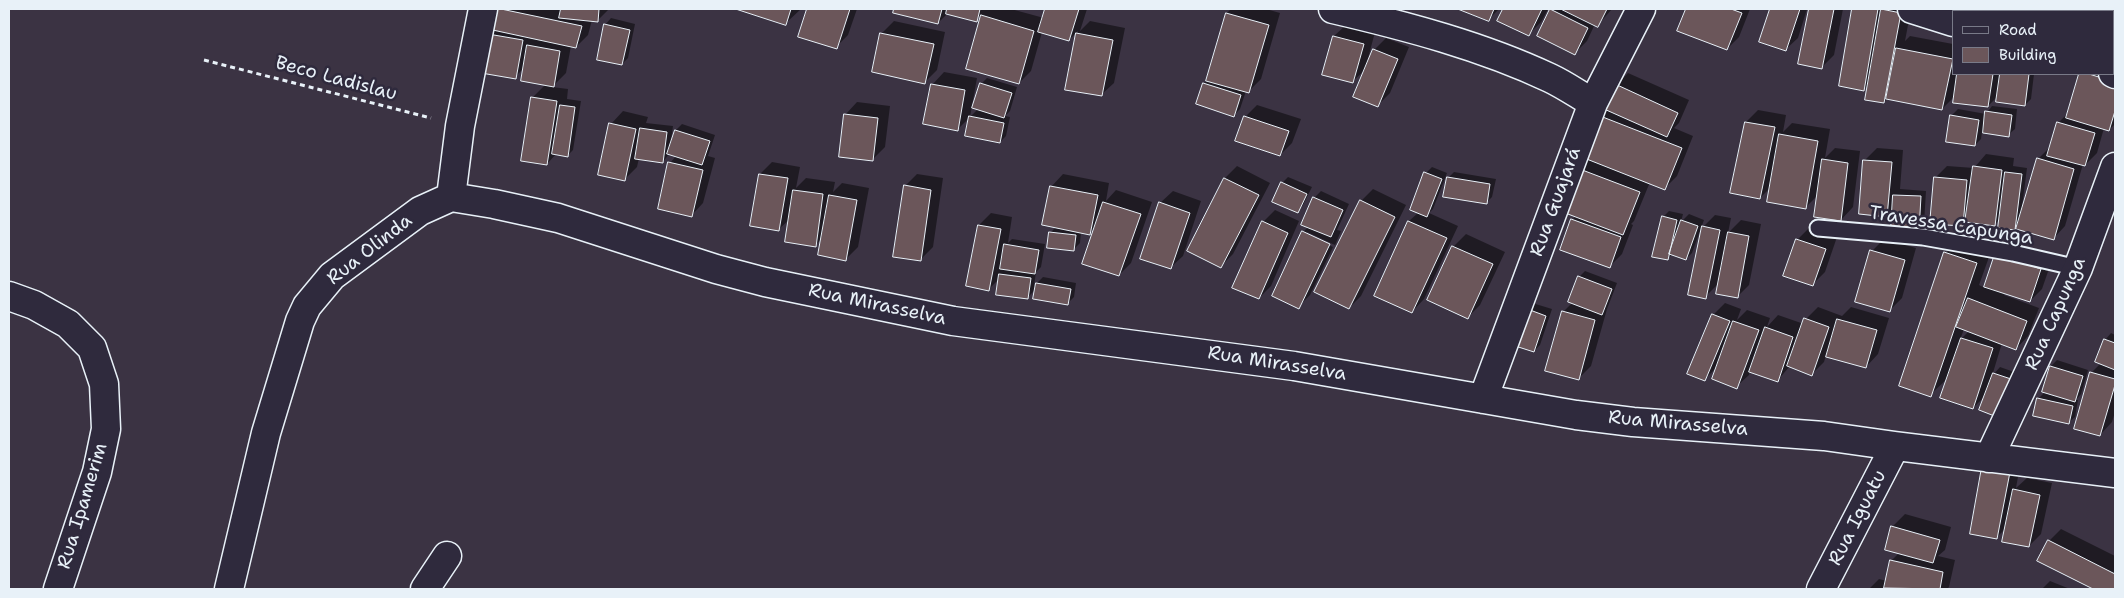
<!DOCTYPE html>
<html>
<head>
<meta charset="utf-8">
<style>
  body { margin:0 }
  #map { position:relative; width:2124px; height:598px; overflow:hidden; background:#3b3343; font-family:"Shantell Sans",sans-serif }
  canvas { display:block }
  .frame { position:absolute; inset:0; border:10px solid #e8f1f8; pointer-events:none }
  .legend { position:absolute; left:1952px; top:10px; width:162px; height:65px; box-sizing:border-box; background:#2f2a3d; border:1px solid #797a88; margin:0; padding:6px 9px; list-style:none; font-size:15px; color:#e8f1f8 }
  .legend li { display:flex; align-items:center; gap:10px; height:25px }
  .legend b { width:25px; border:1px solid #797a88 }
</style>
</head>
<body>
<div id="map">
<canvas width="2124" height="598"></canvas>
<div class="frame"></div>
<ul class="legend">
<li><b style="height:6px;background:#2f2a3d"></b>Road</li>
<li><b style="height:14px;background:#6b565a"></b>Building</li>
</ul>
</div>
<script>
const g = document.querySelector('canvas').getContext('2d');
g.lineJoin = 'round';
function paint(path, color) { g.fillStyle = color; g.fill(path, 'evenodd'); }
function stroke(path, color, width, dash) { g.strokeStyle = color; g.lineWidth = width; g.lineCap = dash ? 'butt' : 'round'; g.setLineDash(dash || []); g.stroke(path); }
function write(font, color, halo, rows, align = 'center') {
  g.font = font + ' "Shantell Sans",sans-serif'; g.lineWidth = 5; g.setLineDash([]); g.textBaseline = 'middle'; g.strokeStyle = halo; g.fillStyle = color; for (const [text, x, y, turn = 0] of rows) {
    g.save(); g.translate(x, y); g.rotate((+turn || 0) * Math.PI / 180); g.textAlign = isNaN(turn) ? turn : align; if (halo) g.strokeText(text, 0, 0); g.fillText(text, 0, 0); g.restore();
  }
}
const shadow = new Path2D(`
  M494 9H609L597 21 592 20 588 35 576 47 571 46 566 73 552 87 568 89 567 99 581 101 573 150 567 156 556 154 547 164 532 98 546 84 524 68 515 77 490 35 495 30Z
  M741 9H801L786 23Z
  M809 9H857L848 35 836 47 800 36Z
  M896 9H1011L1044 18 1047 9H1087L1080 31 1090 21 1125 28 1114 83 1101 95 1067 89 1078 31 1069 40 1042 32 1031 71 1019 83 967 68 982 14 976 20 948 13 938 23 895 12Z
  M1231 9H1266L1280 13 1261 79 1249 91H1246L1240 109 1234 115 1198 103 1204 83 1208 80 1227 13Z
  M1461 9H1499L1488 20Z
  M1504 9H1548L1541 22 1529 34 1499 20Z
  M1552 9H1612L1598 25 1595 24 1587 41 1575 53 1551 10Z
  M1687 9H1750L1739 37 1727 49 1679 30Z
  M1772 9H1807L1798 38 1785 50 1760 42Z
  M1810 9H1843L1834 55 1822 67 1799 63Z
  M1853 9H1911L1905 41 1910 36 1953 44V74H2034L2031 99 2025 105 1998 96 1988 106 1956 95 1942 109 1888 98 1884 102 1869 84 1864 89 1840 85Z
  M2110 9H2115V49L2113 48V11H2110Z
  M611 18 635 24 628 58 622 64 605 25Z
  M894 21 945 32 937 70 925 82 874 71 882 33Z
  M1347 24 1375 32 1366 66H1367L1374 50 1386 38 1409 47 1390 93 1378 105 1367 68 1352 82 1324 74 1334 36Z
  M2115 66V124L2109 130 2104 128 2097 153 2085 165 2083 164 2065 226 2053 239 2019 223 2014 228 2000 219 1995 224 1967 221 1963 225 1935 178 1947 166 1974 168 1986 154 2014 158 2013 166 2027 168 2022 207H2024L2038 159 2050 147 2058 123 2069 112 2080 74H2113Z
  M944 72 977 78 970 117 958 129 932 85Z
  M1628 73 1689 100 1679 123 1674 128 1693 136 1677 176 1665 188 1650 182 1634 221 1631 224 1633 225 1622 254 1610 266 1572 220 1576 216 1578 169 1589 158 1580 155 1616 85Z
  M987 78 1017 87 1010 111 1005 116 1010 117 1006 136 1000 142 971 116 978 109 981 84Z
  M857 102 890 106 885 147 873 159 845 115Z
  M1257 105 1301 119 1292 143 1280 155 1245 117Z
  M1992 106 2017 109 2015 129 2008 135 1982 132 1981 139 1975 145 1951 116 1958 109 1986 114Z
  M1758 110 1786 115 1783 132 1792 123 1830 129 1825 158 1835 148 1860 151 1853 207 1841 220 1818 195 1806 207 1771 187 1760 198 1746 122Z
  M623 111 648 117 646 123 673 126 671 141 676 130 682 124 715 135 708 156 715 158 703 203 691 216 670 163 676 156 669 154 663 162 639 158 637 167 625 179 611 124Z
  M1877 148 1903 150 1900 189 1926 191 1924 224 1918 230 1894 208 1887 215 1864 161Z
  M772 162 800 167 796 188 806 178 835 182 833 192 842 183 869 188 858 247 846 259 822 239 815 245 790 219 779 229 760 174Z
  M1237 166 1270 183 1233 254 1221 266 1225 178Z
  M1432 167 1447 173 1433 209 1429 213 1458 226 1424 299 1412 312 1409 221 1419 212 1426 173Z
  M1454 172 1496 179 1492 197 1486 203 1448 178Z
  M917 174 943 178 933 247 920 260 905 186Z
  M1063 174 1109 183 1106 201 1116 190 1152 202 1131 263 1119 275 1096 227 1089 233 1081 232 1080 243 1074 249 1050 233 1056 227 1051 187Z
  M1288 177 1312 187 1303 205 1297 212 1282 183Z
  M1373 189 1406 205 1361 296 1349 308 1361 201Z
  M1173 191 1201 201 1183 256 1170 268 1160 203Z
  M1321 191 1349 204 1337 230 1341 231 1335 245 1307 232V235L1333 247 1310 295 1298 307 1303 232 1309 226 1303 224 1314 198Z
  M1275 210 1299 221 1271 286 1259 298 1263 222Z
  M1669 211 1683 214 1681 222 1689 214 1704 220 1692 253 1686 259 1673 254 1667 259 1663 217Z
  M991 213 1012 217 1008 243 1012 239 1045 244 1041 267 1036 272 1034 286 1043 277 1076 283 1074 297 1068 303 1036 289 1028 297 1000 278 989 289 979 225Z
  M1715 215 1731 218 1728 233 1741 220 1761 224 1749 285 1737 297 1719 283 1705 297 1703 227Z
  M1809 228 1837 237 1825 272 1813 284 1797 240Z
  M1466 234 1505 252 1480 305 1468 317 1453 247Z
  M1962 236 1993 246 1979 285 1985 288 1996 255 2008 243 2053 257 2042 289 2030 301 2005 293 2004 295 2039 308 2028 336 2016 349 2002 343 1992 376 2000 367 2017 373 2003 409 1986 395 1973 408 1949 377 1930 395 1946 253ZM1964 329 1969 331 1960 340Z
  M1884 239 1916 248 1902 298 1890 310 1872 251Z
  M1585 271 1617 283 1607 309 1591 366 1579 378 1563 312 1573 302 1579 277Z
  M1529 302 1552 309 1540 345 1534 351Z
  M1725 303 1741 309 1737 320 1747 310 1770 318 1767 327 1778 315 1804 324 1806 319 1818 307 1842 316 1851 307 1889 318 1878 354 1866 367 1826 355 1824 362 1812 374 1790 366 1778 380 1750 371 1749 375 1736 387 1718 366 1704 380 1713 315Z
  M2111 333 2115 335V412L2112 422 2100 435 2091 373 2101 363 2105 340Z
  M2057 360 2088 370 2081 394 2076 400H2078L2075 417 2068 423 2038 399 2046 391 2051 366Z
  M2021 460 2016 488 2027 478 2052 483 2041 534 2029 546 2006 528 1997 537 1983 468Z
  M1905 514 1951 527 1945 550 1938 556 1955 560 1949 587 1947 589H1869L1879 579 1887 581 1891 561 1899 553 1892 527Z
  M2061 529 2115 556V589H2096L2039 561 2049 541Z
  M2050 581 2070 589H2042Z`);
const building = new Path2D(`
  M493 9H501L582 26 576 48 488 29Z
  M561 9H599L598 22 559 18Z
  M736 9H791L786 25Z
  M807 9H850L837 49 798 37Z
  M894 9H942L938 24 893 13Z
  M947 9H980L977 22 946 14Z
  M1045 9H1079L1069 41 1038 32Z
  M1458 9H1494L1489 21Z
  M1503 9H1542L1529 36 1497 21Z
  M1550 9 1588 28 1575 55 1537 36Z
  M1561 9H1607L1598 27Z
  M1686 9H1731L1742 13 1727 50 1677 31Z
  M1770 9H1800L1786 51 1759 42Z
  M1809 9H1834L1822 69 1798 64Z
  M1852 9H1878L1864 91 1839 86Z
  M1881 9 1901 13 1884 103 1865 100Z
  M2109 9H2115V50H2113V11H2108Z
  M1226 13 1269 25 1249 93 1206 81Z
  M981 15 1034 31 1019 84 966 69Z
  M604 24 630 30 622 65 597 60Z
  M880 33 934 44 925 84 872 72Z
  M1076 33 1113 40 1102 96 1065 90Z
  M488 34 523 40 516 79 481 73Z
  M1333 36 1364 44 1353 83 1322 75Z
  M527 45 560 51 554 87 521 81Z
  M1896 48 1953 59 1942 110 1886 99Z
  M1373 49 1398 59 1378 107 1353 97Z
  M1957 74H1993L1988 107 1953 103Z
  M2000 74H2029L2025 106 1996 102Z
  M2079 74H2089L2115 82V111L2109 131 2066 118Z
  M980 83 1012 93 1004 118 972 108Z
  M1203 83 1241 95 1234 117 1196 104Z
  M931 84 965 90 958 131 923 124Z
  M1615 84 1678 113 1667 137 1604 109Z
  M531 97 557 101 547 165 521 161Z
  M560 105 575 107 568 157 552 154Z
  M1985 111 2012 115 2009 137 1983 133Z
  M844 114 878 118 873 161 839 157Z
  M1595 114 1682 148 1665 190 1579 156Z
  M1950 115 1979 120 1975 146 1946 142Z
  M969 116 1004 123 1000 143 965 136Z
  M1244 116 1289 131 1280 156 1235 141Z
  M1745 122 1775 127 1760 199 1730 193Z
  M2057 122 2095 133 2085 166 2047 156Z
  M609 123 636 129 625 181 598 175Z
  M640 128 667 132 663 163 635 159Z
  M675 130 710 141 702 165 667 154Z
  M1779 134 1818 141 1806 209 1767 202Z
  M2037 158 2074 169 2054 240 2016 229Z
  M1822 159 1848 163 1841 221 1814 217Z
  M1863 160 1892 162 1887 217 1859 214Z
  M668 162 703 170 692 217 658 209Z
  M1973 166 2002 170 1995 226 1965 222Z
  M1577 168 1640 192 1623 235 1560 211Z
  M1424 172 1442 179 1427 217 1410 210Z
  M2005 172 2022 174 2015 230 1998 228Z
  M759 174 788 178 779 231 750 226Z
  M1447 177 1490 184 1487 204 1443 197Z
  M1934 177 1967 180 1963 226 1930 224Z
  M1224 178 1259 195 1221 268 1187 251Z
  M1281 182 1307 194 1298 213 1272 202Z
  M904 185 931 190 921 261 893 257Z
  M1050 186 1098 195 1090 235 1042 225Z
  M793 190 823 194 816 247 785 242Z
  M829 195 857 200 846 261 818 255Z
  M1893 195 1921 196 1919 231 1891 230Z
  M1313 197 1343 210 1331 237 1301 225Z
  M1360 200 1395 217 1349 309 1314 292Z
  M1103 202 1141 214 1119 276 1082 264Z
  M1159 202 1190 213 1171 269 1140 259Z
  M1662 216 1677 220 1668 260 1652 257Z
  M1571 219 1621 237 1610 268 1560 250Z
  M1681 220 1698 226 1686 260 1669 254Z
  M1262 221 1288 233 1259 299 1232 288Z
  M1408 221 1447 238 1412 313 1374 296Z
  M978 225 1001 229 989 291 966 286Z
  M1702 226 1720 230 1706 299 1688 295Z
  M1302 231 1330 244 1299 309 1272 296Z
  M1049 232 1076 235 1074 251 1047 248Z
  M1728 232 1749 236 1738 298 1716 294Z
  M1796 239 1826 249 1813 286 1783 276Z
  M1004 244 1039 250 1035 274 1000 269Z
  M1452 246 1493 264 1468 319 1427 300Z
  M1870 250 1905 260 1890 312 1855 302Z
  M1944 252 1977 263 1931 397 1899 386Z
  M1995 254 2041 269 2030 302 1984 287Z
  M999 274 1031 278 1028 299 996 295Z
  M1578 276 1612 289 1602 315 1568 302Z
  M1036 283 1071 289 1068 305 1033 299Z
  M1968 298 2027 321 2016 350 1956 327Z
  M1522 307 1546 316 1534 352 1509 344Z
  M1562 311 1595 320 1579 380 1545 371Z
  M1712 314 1730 321 1705 381 1687 374Z
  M1804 318 1829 327 1812 376 1787 366Z
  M1837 319 1877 330 1866 368 1826 357Z
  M1733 321 1759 330 1737 389 1712 379Z
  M1765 327 1793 337 1778 382 1749 372Z
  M1961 338 1993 348 1973 409 1940 398Z
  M2104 339 2115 343V370L2095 362Z
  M2050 366 2083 376 2075 402 2042 392Z
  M2090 372 2115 379V385L2100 436 2074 429Z
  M1993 373 2011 379 1997 417 1979 410Z
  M2037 398 2073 406 2069 424 2033 416Z
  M1982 467 2010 472 1997 539 1970 534Z
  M2013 489 2040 495 2029 547 2002 542Z
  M1891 526 1940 540 1933 563 1885 550Z
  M2048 540 2115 574V589H2093L2037 561Z
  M1890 560 1943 572 1940 589 1884 588Z`);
const path = new Path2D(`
  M204 60 431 118`);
const lane = new Path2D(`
  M1818 228 1923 237 2013 253 2078 268`);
const street = new Path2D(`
  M1333 9C1406 26 1482 46 1550 78 1565 85 1579 95 1593 103
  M1912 9 1953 22
  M2113 73 2115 74
  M451 197 494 204 558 218 716 269 765 282 953 321 1294 366 1576 415 1633 422 1824 436 1895 446 2115 473
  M9 296 34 305 68 324 92 348 104 384 106 429 97 472 58 589
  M1483 399 1593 103 1641 9
  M1989 458 2078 268 2115 167
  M229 589 266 433 300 321 307 306 332 276 420 211 451 197 460 126 483 9
  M425 589 447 556
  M1821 589 1895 446`);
const streetNames = [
  ["Beco Ladislau",336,79,15],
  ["Rua Guajará",1556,202,-70],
  ["Travessa Capunga",1951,226,9],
  ["Rua Olinda",370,250,-38],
  ["Rua Mirasselva",877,305,12],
  ["Rua Capunga",2056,314,-66],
  ["Rua Mirasselva",1277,364,9],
  ["Rua Mirasselva",1678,424,5],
  ["Rua Ipamerim",83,506,-73],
  ["Rua Iguatu",1858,518,-63]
];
paint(shadow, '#0007');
paint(building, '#6b565a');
stroke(building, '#e8f1f8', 1);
stroke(lane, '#e8f1f8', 19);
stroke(street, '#e8f1f8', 31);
stroke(path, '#e8f1f8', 3, [5, 4]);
stroke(lane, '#2f2a3d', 15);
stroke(street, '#2f2a3d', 28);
write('19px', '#e8f1f8', '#2f2a3d', streetNames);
</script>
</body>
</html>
